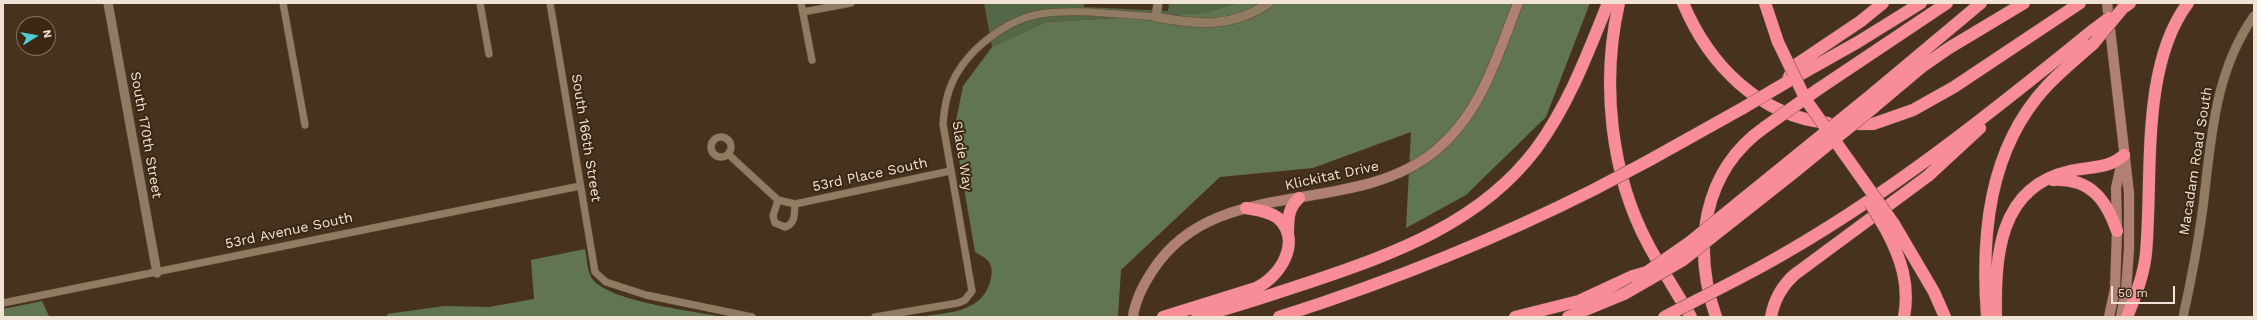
<!DOCTYPE html>
<html>
<head>
<meta charset="utf-8">
<style>
  body { margin:0 }
  #map { position:relative; width:2257px; height:320px; overflow:hidden; background:#46321d; font-family:"Work Sans",sans-serif }
  canvas { display:block }
  .frame { position:absolute; inset:0; border:4px solid #f0e3d6; pointer-events:none }
  .north { position:absolute; left:16px; top:16px; width:40px; height:40px; box-sizing:border-box; background:#3b2813; border:1px solid #837361; border-radius:50%; rotate:79deg; font-size:11px; font-weight:700; line-height:16px; text-align:center; color:#f0e3d6 }
  .north::after { content:''; display:block; margin:auto; width:14px; height:18px; background:#52ccd0; clip-path:polygon(50% 0,100% 100%,50% 72%,0 100%) }
  .scale { position:absolute; left:2111px; top:286px; width:64px; height:18px; box-sizing:border-box; border:2px solid #f0e3d6; border-top:0; padding-left:5px; font-size:12px; line-height:14px; white-space:nowrap; color:#f0e3d6; -webkit-text-stroke:3px #3b2813; paint-order:stroke }
</style>
</head>
<body>
<div id="map">
<canvas width="2257" height="320"></canvas>
<div class="frame"></div>
<div class="north">N</div>
<div class="scale">50 m</div>
</div>
<script>
const g = document.querySelector('canvas').getContext('2d');
g.lineJoin = 'round';
function paint(path, color) { g.fillStyle = color; g.fill(path, 'evenodd'); }
function stroke(path, color, width, dash) { g.strokeStyle = color; g.lineWidth = width; g.lineCap = dash ? 'butt' : 'round'; g.setLineDash(dash || []); g.stroke(path); }
function write(font, color, halo, rows, align = 'center') {
  g.font = font + ' "Work Sans",sans-serif'; g.lineWidth = 4; g.setLineDash([]); g.textBaseline = 'middle'; g.strokeStyle = halo; g.fillStyle = color; for (const [text, x, y, turn = 0] of rows) {
    g.save(); g.translate(x, y); g.rotate((+turn || 0) * Math.PI / 180); g.textAlign = isNaN(turn) ? turn : align; if (halo) g.strokeText(text, 0, 0); g.fillText(text, 0, 0); g.restore();
  }
}
const green = new Path2D(`
  M984 3H1084V7L1168 11 1169 3H1238L1204 13 1046 22 992 47Z`);
const forest = new Path2D(`
  M1238 3H1590L1546 117 1466 195 1406 228 1411 132 1313 168 1220 177 1121 270 1118 317H916C944 313 981 314 990 282 992 275 993 267 988 261 985 257 979 255 975 252L954 130 963 86 992 47 1046 22 1204 13Z
  M585 249C587 259 587 274 594 281 614 302 693 311 723 317H388L387 314 444 306 489 307 534 299 531 260Z
  M42 301 49 316 72 317H3V309Z`);
const minor = new Path2D(`
  M283 3 305 125
  M480 3 489 54
  M550 3 595 272 606 282 646 295 752 317
  M801 3 812 60
  M803 12 851 3
  M711 147a10 10 0 1 1 20 0a10 10 0 1 1-20 0Z
  M728 154 778 200 795 204 950 171
  M778 200 773 216 775 223 785 227C796 224 794 213 795 204
  M3 303 580 186
  M875 317 958 303 965 300 972 291 943 124C944 110 946 96 952 83 966 51 1005 20 1040 14 1078 8 1118 15 1156 17`);
const tertiary = new Path2D(`
  M108 3 157 273
  M1158 3 1156 17C1199 25 1232 28 1269 3
  M2183 317C2191 281 2198 244 2203 207 2211 141 2214 72 2254 16`);
const secondary = new Path2D(`
  M2107 3 2129 193V249L2126 291 2121 317
  M1133 317C1135 300 1143 285 1153 270 1216 173 1352 219 1435 151 1481 114 1497 56 1518 3
  M2109 317 2115 289 2117 231 2116 188 2122 161`);
const motorway = new Path2D(`
  M1619 3C1601 82 1610 174 1649 246 1662 270 1677 293 1691 317
  M1683 3C1709 65 1759 116 1828 123
  M1765 3 1778 42
  M2123 8 2130 3
  M1788 79 1794 66 1861 21 1883 3
  M1787 82 1858 42 1921 3
  M1817 90 1947 3
  M1865 100 1981 3
  M1873 108 1923 66 1949 48 2024 3
  M1847 124H1873L1913 110 1954 87 2080 3
  M1648 161 1743 108
  M2053 180C2090 178 2106 199 2117 231
  M1894 224 1934 292 1945 317
  M1886 230C1901 258 1910 285 1904 317
  M1288 233C1288 219 1288 208 1299 198
  M1736 280C1866 213 1980 122 2093 30
  M1163 317 1256 288C1280 277 1303 241 1278 218 1269 211 1256 210 1246 208
  M1197 317C1236 307 1274 294 1313 281 1396 253 1481 222 1536 149 1569 104 1587 55 1608 3
  M1279 317C1389 282 1492 241 1595 189
  M1515 317 1579 301 1633 276
  M1568 317 1624 294
  M1716 317C1692 248 1702 171 1765 127
  M1771 317C1774 300 1781 287 1794 275L1928 176 1980 128
  M1987 317C1981 236 1988 150 2046 87 2060 72 2077 58 2093 44
  M1996 317C1995 257 1998 187 2070 171 2090 166 2107 170 2124 155
  M2127 317C2135 297 2144 275 2146 253 2153 176 2140 67 2188 3`);
const motorwayBridge = new Path2D(`
  M2093 30 2109 18
  M1778 42 1806 100 1894 224
  M2093 44 2123 8
  M1743 108 1787 82
  M1765 127 1817 90
  M1595 189 1648 161
  M1870 203 1886 230
  M1633 276 1647 272 1690 242 1865 100
  M1624 294 1683 260 1792 174 1873 108
  M1664 317 1736 280`);
const streetNames = [
  ["South 170th Street",146,135,80],
  ["South 166th Street",586,138,81],
  ["Slade Way",962,156,81],
  ["Macadam Road South",2196,161,-81],
  ["53rd Place South",870,175,-12],
  ["Klickitat Drive",1332,176,-12],
  ["53rd Avenue South",289,231,-12]
];
paint(green, '#546746');
paint(forest, '#607550');
stroke(minor, '#5f4e3b', 8);
stroke(tertiary, '#5f4e3b', 10);
stroke(secondary, '#5f4e3b', 11);
stroke(motorway, '#5f4e3b', 13);
stroke(minor, '#917b63', 7);
stroke(tertiary, '#917b63', 9);
stroke(secondary, '#b08073', 10);
stroke(motorway, '#f88d97', 12);
stroke(motorwayBridge, '#5f4e3b', 13, []);
stroke(motorwayBridge, '#f88d97', 12);
write('14px', '#f0e3d6', '#3b2813', streetNames);
</script>
</body>
</html>
